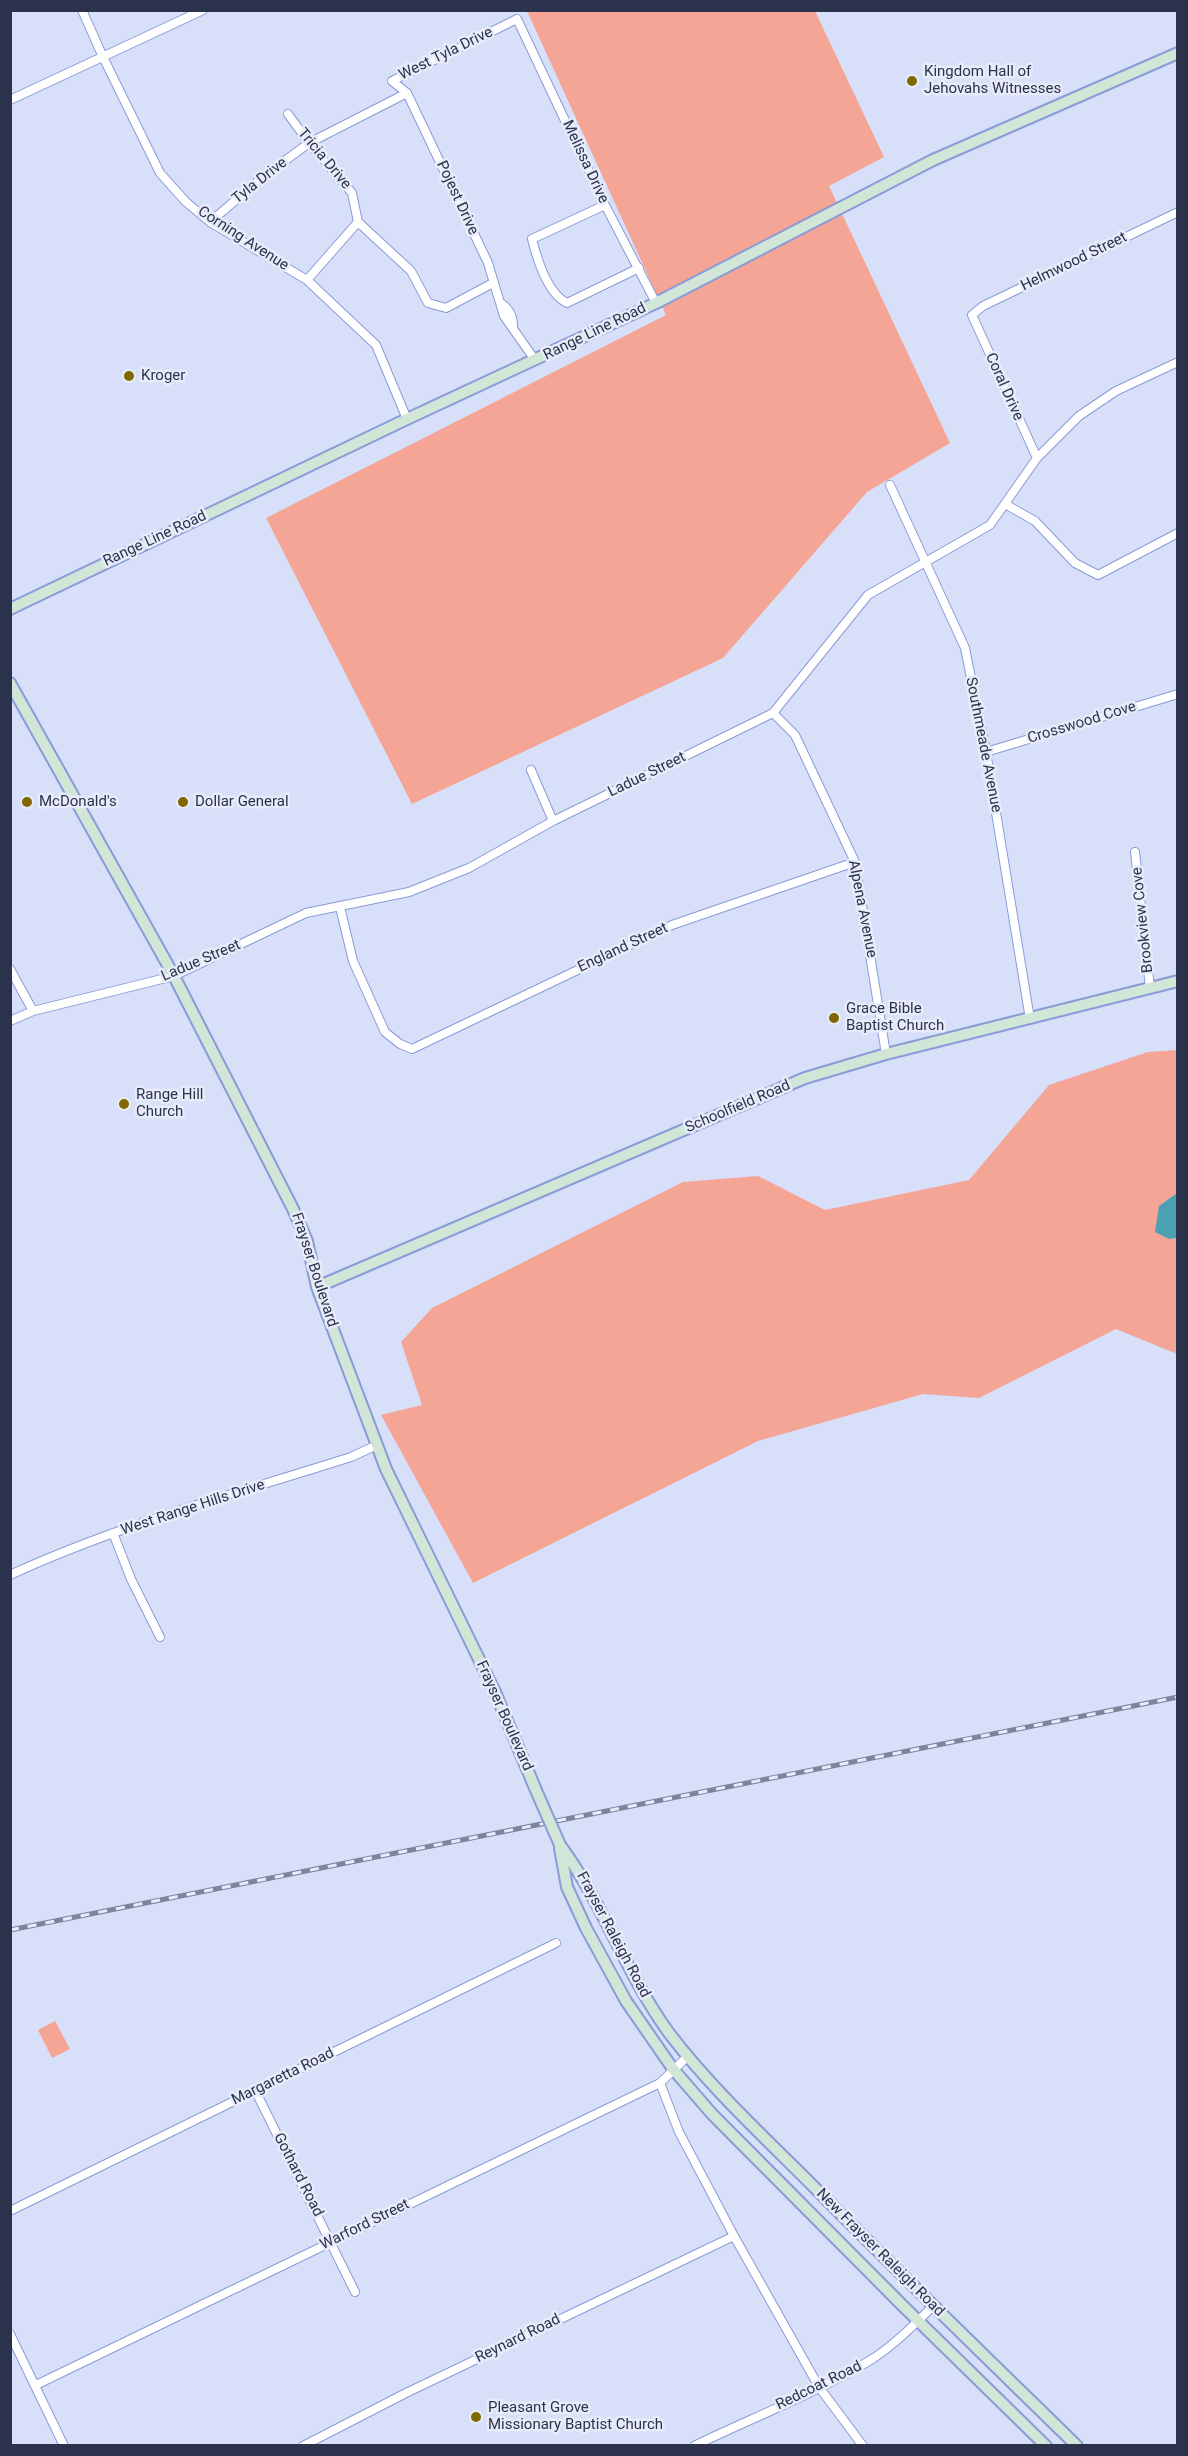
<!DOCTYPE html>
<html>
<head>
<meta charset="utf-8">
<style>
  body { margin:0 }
  #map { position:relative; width:1188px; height:2456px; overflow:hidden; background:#d7dff9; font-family:Roboto,sans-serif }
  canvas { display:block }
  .frame { position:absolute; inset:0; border:12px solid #2b324b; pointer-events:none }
</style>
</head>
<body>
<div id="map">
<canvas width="1188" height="2456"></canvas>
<div class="frame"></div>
</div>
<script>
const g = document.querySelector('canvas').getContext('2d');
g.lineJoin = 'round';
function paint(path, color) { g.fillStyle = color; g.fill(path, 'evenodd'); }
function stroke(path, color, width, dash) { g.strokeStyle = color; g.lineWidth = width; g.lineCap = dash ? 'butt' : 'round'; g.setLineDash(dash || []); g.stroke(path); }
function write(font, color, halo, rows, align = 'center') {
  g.font = font + ' Roboto,sans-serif'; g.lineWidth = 5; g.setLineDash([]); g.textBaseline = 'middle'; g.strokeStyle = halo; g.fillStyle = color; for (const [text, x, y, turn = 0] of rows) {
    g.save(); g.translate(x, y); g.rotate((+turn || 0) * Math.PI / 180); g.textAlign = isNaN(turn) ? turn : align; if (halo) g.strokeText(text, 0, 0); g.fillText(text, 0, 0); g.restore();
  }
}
const green = new Path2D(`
  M527 11H815L884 157 829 186 950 443 867 492 723 658 412 804 266 518 666 315Z
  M1177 1050V1193L1159 1206 1169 1239 1177 1238V1354L1116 1329 979 1398 923 1394 758 1441 473 1583 381 1415 422 1405 401 1342 432 1308 683 1182 758 1176 825 1210 969 1180 1049 1085 1148 1052Z
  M55 2021 70 2049 52 2058 38 2030Z`);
const water = new Path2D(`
  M1177 1193V1238L1169 1239 1155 1232 1159 1206Z`);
const street = new Path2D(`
  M82 10 103 57 160 173 186 202 210 222 307 280 376 345 407 419
  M10 100 203 10
  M288 114 309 143 352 193 358 222 411 271 428 303 446 308 493 283
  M605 205 532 239C537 259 548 294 567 303L639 268
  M210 222 264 176 309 143 407 93
  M307 280 358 222
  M502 304C509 309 513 317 513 326
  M535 360 504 316 488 263 407 93 392 81 517 19 605 205 656 303
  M1037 458 972 315 983 306 1178 212
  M890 485 965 648 986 752 1030 1019
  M1005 504 1035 521 1075 563 1098 575 1178 533
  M773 713 795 735 855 862 886 1054
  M986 752 1178 694
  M531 770 553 821
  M1135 852 1150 988
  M340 907 353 961 385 1032 400 1044 412 1049 672 925 855 862
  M10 969 33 1011
  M10 1021 33 1011 174 976 306 913 409 892 469 868 553 821 773 713 868 595 990 525 1037 458 1079 416 1116 391 1178 362
  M113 1533 131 1579 160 1637
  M10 1575C118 1525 238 1493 351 1457L377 1445
  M660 2083 679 2132 734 2236 819 2387 863 2446
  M255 2090 355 2292
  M10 2211 556 1943
  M10 2334 64 2446
  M36 2385 660 2083 688 2056
  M303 2446 406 2393 734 2236
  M694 2446C752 2418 814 2394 869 2361 892 2347 913 2326 932 2307`);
const secondary = new Path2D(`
  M10 609 407 419 656 303 933 160 1178 53
  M10 683 174 976 293 1209 307 1241 317 1287 386 1469 495 1692 535 1788
  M317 1287 805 1078 886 1054 1178 981
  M560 1845C603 1903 626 1974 669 2033 711 2088 763 2136 812 2185 899 2273 988 2359 1077 2446
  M560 1848 567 1887 586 1928 626 2001 673 2069 712 2114 903 2306 1046 2446`);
const rail = new Path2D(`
  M10 1930 1178 1697`);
const secondaryBridge = new Path2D(`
  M535 1788 560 1845`);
const markers = [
  [912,81,6,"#816700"],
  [129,376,6,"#816700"],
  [27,802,6,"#816700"],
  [183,802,6,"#816700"],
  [834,1018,6,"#816700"],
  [124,1104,6,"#816700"],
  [476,2417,6,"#816700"]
];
const streetNames = [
  ["West Tyla Drive",446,54,-26],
  ["Tricia Drive",324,159,50],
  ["Melissa Drive",585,162,65],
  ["Tyla Drive",260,181,-38],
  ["Pojest Drive",457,198,65],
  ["Corning Avenue",243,239,33],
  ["Helmwood Street",1074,262,-26],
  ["Range Line Road",595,332,-26],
  ["Coral Drive",1004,387,66],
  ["Range Line Road",155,539,-25],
  ["Crosswood Cove",1082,723,-17],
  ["Southmeade Avenue",983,745,79],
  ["Ladue Street",647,775,-26],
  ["Alpena Avenue",862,909,79],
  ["Brookview Cove",1143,920,-96],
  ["England Street",623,948,-25],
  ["Ladue Street",201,961,-23],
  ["Schoolfield Road",738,1107,-23],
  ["Frayser Boulevard",314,1270,72],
  ["West Range Hills Drive",193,1508,-18],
  ["Frayser Boulevard",504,1716,66],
  ["Frayser Raleigh Road",613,1935,62],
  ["Margaretta Road",283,2077,-26],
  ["Gothard Road",298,2175,63],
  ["Warford Street",365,2225,-26],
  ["New Frayser Raleigh Road",880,2253,45],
  ["Reynard Road",518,2339,-26],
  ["Redcoat Road",819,2386,-26]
];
const poiNames = [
  ["Kingdom Hall of",924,72],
  ["Jehovahs Witnesses",924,89],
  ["Kroger",141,376],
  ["McDonald's",39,802],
  ["Dollar General",195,802],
  ["Grace Bible",846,1009],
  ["Baptist Church",846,1026],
  ["Range Hill",136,1095],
  ["Church",136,1112],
  ["Pleasant Grove",488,2408],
  ["Missionary Baptist Church",488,2425]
];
paint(green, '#f5a595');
paint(water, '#49a1b1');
stroke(street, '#899bd8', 10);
stroke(secondary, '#899bd8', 14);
stroke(street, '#fff', 8);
stroke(secondary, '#d1e6d7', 10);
stroke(rail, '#7d859e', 5);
stroke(rail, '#e8ecfa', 3, [9]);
stroke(secondaryBridge, '#899bd8', 14, []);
stroke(secondaryBridge, '#d1e6d7', 10);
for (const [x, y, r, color] of markers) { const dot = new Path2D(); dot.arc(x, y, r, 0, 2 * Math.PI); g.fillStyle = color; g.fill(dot); stroke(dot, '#e8ecfa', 2); }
write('15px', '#2b324b', '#e8ecfa', streetNames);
write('15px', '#2b324b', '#e8ecfa', poiNames, 'left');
</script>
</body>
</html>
